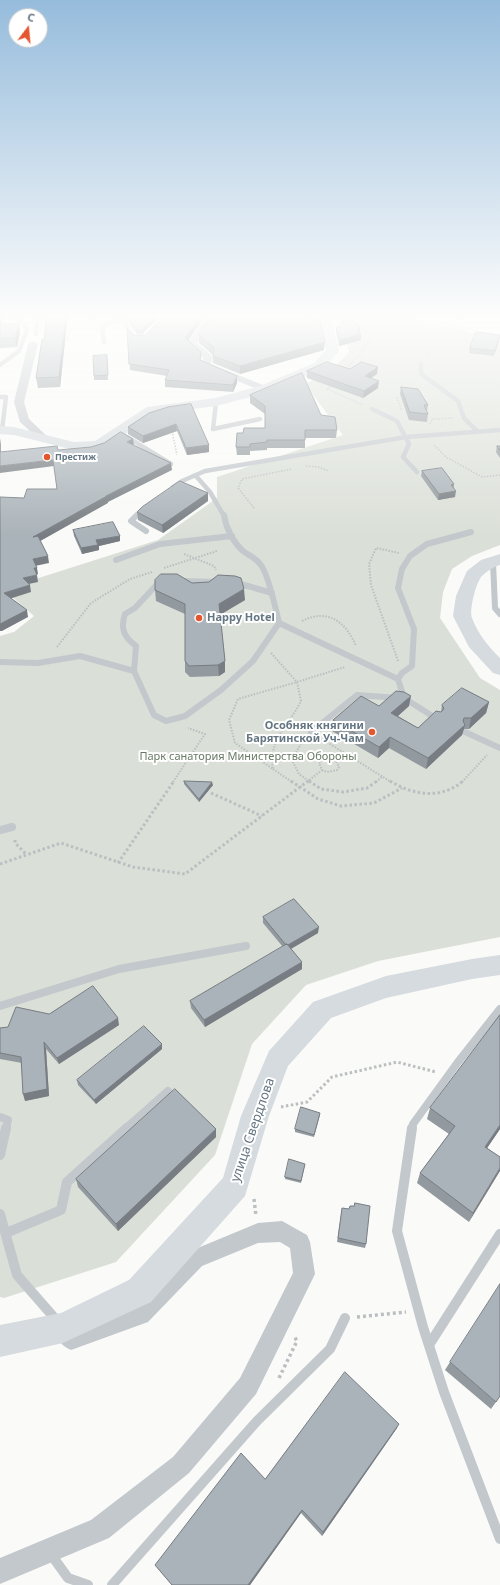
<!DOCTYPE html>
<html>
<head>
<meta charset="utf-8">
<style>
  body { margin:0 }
  #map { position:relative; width:500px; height:1585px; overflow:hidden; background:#fafaf8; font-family:"Noto Sans",sans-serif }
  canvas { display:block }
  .north { position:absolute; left:8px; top:8px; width:40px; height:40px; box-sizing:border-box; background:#fff; border:1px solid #c1c8cd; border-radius:50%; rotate:16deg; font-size:11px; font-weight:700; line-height:16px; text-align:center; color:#657683 }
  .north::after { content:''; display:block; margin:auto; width:14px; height:18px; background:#e4572e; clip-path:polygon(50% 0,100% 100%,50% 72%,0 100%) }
</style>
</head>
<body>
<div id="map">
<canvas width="500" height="1585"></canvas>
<div class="north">С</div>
</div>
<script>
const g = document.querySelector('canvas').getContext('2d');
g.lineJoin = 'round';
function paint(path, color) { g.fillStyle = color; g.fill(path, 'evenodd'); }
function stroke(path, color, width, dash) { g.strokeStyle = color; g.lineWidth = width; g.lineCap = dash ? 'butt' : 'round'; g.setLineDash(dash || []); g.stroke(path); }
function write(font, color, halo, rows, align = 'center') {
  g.font = font + ' "Noto Sans",sans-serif'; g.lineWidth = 4; g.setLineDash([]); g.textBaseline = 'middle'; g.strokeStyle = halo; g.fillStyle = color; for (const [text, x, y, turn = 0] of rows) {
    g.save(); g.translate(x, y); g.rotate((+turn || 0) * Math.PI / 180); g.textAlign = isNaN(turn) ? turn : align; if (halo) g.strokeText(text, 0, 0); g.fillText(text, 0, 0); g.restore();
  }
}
const green = new Path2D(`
  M352 318 383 319 453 327 500 341V545L472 556 452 569 443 592 440 618 480 678 500 690V937L378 961 306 985 252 1044 215 1155 116 1262 4 1298 0 1297V636L14 632 34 616 10 595 23 583 158 540 217 498V477L343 435 305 384 331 371 349 352 342 324Z`);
const pathFar3 = new Path2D(`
  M345 314 372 335 361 352 345 371
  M359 314 454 325 489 334
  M454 325 459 318
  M63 340H67L70 330 94 319
  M427 356 432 348
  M332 385 327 389 363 405
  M397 397 402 411
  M430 424 432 419 454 418
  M172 431 177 455
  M434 445 446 457 482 477 500 475
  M306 466 318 467 329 471
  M254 508 238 488 242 479 292 469`);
const pathFar2 = new Path2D(`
  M184 554 214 566 216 570
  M164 568 217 551
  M302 621C328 608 346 622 356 646
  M57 647 91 603 130 579 152 572
  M271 653 297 682 345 667
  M398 661 371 585 369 564 376 548 399 553
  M297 682 301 701C289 726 268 739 273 769L235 743 229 720 238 699Z
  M304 738 292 760 299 774 310 782
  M322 739 391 782
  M325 758 336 761 339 767 337 770 327 772 322 770 319 763Z
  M335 759 343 752
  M273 769 292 782
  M173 782 205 734 188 728
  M307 782 322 770
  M376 782 383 776
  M462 782 487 755`);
const pathFar1 = new Path2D(`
  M291 781 318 799 341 806 374 803 402 788
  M309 781 321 789 343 792 367 788 377 781
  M390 781C413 795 441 800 463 781
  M211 793 262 816
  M15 840V843L27 855
  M118 863 174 781
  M0 864 61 843 133 867 185 874 308 781
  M281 1107 307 1102 332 1077 397 1062 436 1072`);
const path = new Path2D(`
  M254 1199 256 1216
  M357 1317 406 1312
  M279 1378 297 1341 294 1336`);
const laneFar3 = new Path2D(`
  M0 317H12
  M36 334 38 314
  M104 342 102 327 112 322 128 321 126 326 132 335
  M421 364V374L458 401 464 418 477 431
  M0 365 19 351 27 330 20 321 12 317 13 314
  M0 397H6L2 430
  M216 402 213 429 260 419
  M372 409 397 421 409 444 403 457 417 472
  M127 437 171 464
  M196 476 210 492 224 516
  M173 487 182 481 205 471 406 437 500 430
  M136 516 144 509`);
const laneFar2 = new Path2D(`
  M137 515 131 521 146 531
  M224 515C226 528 233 542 243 551 248 555 256 558 260 564 268 572 276 610 279 623L398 679 404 698 437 719
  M116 560 160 544 232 536
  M493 562 495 608 500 614
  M161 580 135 608 125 614C120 629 124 637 136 646L134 671 154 715 166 721 185 716 221 690 253 661 279 623
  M180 581 219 582
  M234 582 272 593
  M0 662 38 663 80 656 134 671
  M398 679 402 673 412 666 414 629 398 588 402 569 410 556 427 544 471 532
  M311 732 357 695 398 698
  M465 732 500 748`);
const laneFar1 = new Path2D(`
  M0 830 12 827
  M0 1006 119 969 246 946
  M0 1117 8 1120 6 1129
  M125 1129 168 1091
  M412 1129 413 1124 458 1062 500 1009`);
const lane = new Path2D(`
  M412 1128 397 1231 423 1327 444 1392 500 1539
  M0 1155 6 1128
  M0 1214 17 1275 58 1322
  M6 1233 61 1210 67 1182 127 1128
  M429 1345 500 1234
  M50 1553 68 1578 88 1585
  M112 1585 257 1421 330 1349 345 1318`);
const street = new Path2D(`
  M180 314H214L215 316 197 343 211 355 213 357 211 364 268 387 270 389 268 391H262L203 367 201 365 203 358 187 344 205 319 184 317Z
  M33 341 38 344 24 402 29 419 50 439 45 442 41 441 20 422 14 402 28 344Z
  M282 1221 307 1235 310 1242 315 1274 256 1394 189 1473 109 1538 0 1584V1558L91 1520 173 1457 240 1378 293 1273 290 1248 280 1242 258 1243 202 1266 148 1322 71 1350C61 1346 56 1338 52 1328L55 1320 63 1317 71 1320 75 1326 133 1306 188 1252 258 1223Z`);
const secondary = new Path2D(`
  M323 314H335L332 321 339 351 324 369 270 392 216 406 156 414 104 448 99 449 87 451 74 450 14 435 0 434V426L14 427 74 442 95 441 147 407 215 398 260 386 314 363 326 350 320 321Z
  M500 554V565C493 567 487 571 482 576 476 582 469 610 472 618 478 634 488 646 500 658V675L493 673 469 647 453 616 456 596 467 571 481 560Z
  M500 955V975L472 979 386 998 331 1018 288 1066 269 1116 245 1196 151 1302 63 1343 0 1357V1325L61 1313 129 1280 223 1178 241 1116 269 1051 313 1002 386 976 472 959Z`);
const wall = new Path2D(`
  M0 314H1L2 321 1 324H19L20 333 17 347 0 348Z
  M47 314H68L60 387 38 388 36 378 44 339Z
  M126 314H164H162L142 334H137L130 325V319L126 317Z
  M202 321 188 340 201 352V360L237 383 233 392 165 387V380L167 376 130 370 127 328 133 335H145Z
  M336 327 360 331 359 334H361V340L339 346 336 332Z
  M199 335 324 350 240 374 213 363V355L199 343Z
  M499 340 494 356 469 353 470 348Z
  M107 355 108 380H94V376Z
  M350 369 377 374 370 378 378 388 363 398 307 378V371Z
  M401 387 428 405 427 411 428 414 427 422 409 420 400 394Z
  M250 395 321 415 337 430 336 438H305V448H267V450L250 451V455H237L236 447 243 433 265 428V414L250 403Z
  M168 407 209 445V452L187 455 177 431 143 443 128 434V427Z
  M497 446H500V458L496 452Z
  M422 471 454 484V488L455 497 438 500 421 476Z
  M208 493V501L163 533 138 520 137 512Z
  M73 530 120 541 99 546V550L82 554 74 536Z
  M155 590 245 600 220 614 225 661V672L219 676 190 677 185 672V614L156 601Z
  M489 702 486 713 469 729H464L462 735 426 769 389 748 378 758 332 731 333 720 379 706H409L398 716 418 728 441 712 442 705Z
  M184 781 213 785 199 802 184 784Z
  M263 917 318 933 291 949 302 969 205 1027 191 1008 190 1001 283 947 263 923Z
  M49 1014 119 1025 59 1064 46 1049 49 1096 25 1101 22 1063 0 1059V1028L8 1027Z
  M500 1015V1129L487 1148 500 1157 469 1222 417 1183 420 1173 449 1134 427 1119 430 1108Z
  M162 1049 96 1104 78 1085 77 1080Z
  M320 1115 314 1137 295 1132V1129Z
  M216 1129V1137L118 1231 78 1187 76 1179Z
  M305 1164 301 1183 285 1179V1177Z
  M342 1208 366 1244 365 1248 337 1242Z
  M450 1362 496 1402 491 1409 445 1370Z
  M397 1428 322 1536 301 1513 250 1585H172L155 1565 265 1479Z`);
const shadedWall = new Path2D(`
  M0 314H1L2 321 0 334Z
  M66 314H68L60 387 59 377Z
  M158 314H164H162L142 334V330Z
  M201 315 202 321 186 344 185 338Z
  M19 324 20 333 17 347 15 338Z
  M360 326V331L358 335 361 334V340L339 346 340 340 357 333Z
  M500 336 499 340 494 356 495 351Z
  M325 342 324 350 240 374V366Z
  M378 367 377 374 364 383 365 376Z
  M237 376V383L233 392V385Z
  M379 381 378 388 363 398 364 391Z
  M176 424 177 431 143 443V436Z
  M0 438 1 444V459L0 452Z
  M133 439 134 446 127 442Z
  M209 445V452L187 455 186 448Z
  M53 460 54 466 0 473V466Z
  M171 463 172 470 108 502V503L35 544 33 537 106 496Z
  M456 491 455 497 438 500 439 494Z
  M208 493V501L163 533 162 525Z
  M120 536V541L99 546V550L82 554 81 548 96 540Z
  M48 556 49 563 35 566 33 559Z
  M34 568H37L38 574 35 575Z
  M37 575 38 582 24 585 23 578Z
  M30 585 31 592 6 600 4 593Z
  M244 589 245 600 220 615 219 604Z
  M27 610 28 617 2 631H0V624Z
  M225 661V672L219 676 218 665Z
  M411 696 409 706 390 723 391 713Z
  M489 702 486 713 469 729 471 718Z
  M464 718 463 726 465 725 462 735 426 769 428 758 463 721Z
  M390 737 389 748 378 758 379 747Z
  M212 782 213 785 199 802V799Z
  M319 927 318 933 287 951V946Z
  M302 962V969L205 1027 204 1020Z
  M118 1018 119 1025 59 1064 57 1058Z
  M44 1042 46 1049 49 1096 25 1101 23 1094Z
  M162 1044V1049L96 1104 94 1100Z
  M500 1125V1129L481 1157 485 1147Z
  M216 1129V1137L118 1231 116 1224Z
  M500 1168V1171L469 1222 473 1213Z
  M399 1424 397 1428 322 1536 323 1532Z
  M302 1510 301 1513 250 1585H248Z`);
const building = new Path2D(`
  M47 314H66L59 377 36 378 42 339H44Z
  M128 314H158L142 330H137L130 321 131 315Z
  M167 314H193L201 315 185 338 201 352 200 360 237 376 233 385 165 380 169 370 129 364 127 328 133 335H145Z
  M213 314H301L320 320 325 342 240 366 213 356 214 348 199 335Z
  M344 316 360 326 357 333 361 334 340 340 336 327H339Z
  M19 324 15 338H0V325Z
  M476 332 500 335 495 351 470 348Z
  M107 355 108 375 94 376 93 356Z
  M327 362 350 369 361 362 378 367 365 376 379 381 364 391 307 371Z
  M302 373 321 415 335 417 337 430H305V440H267V442L250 444V447H236L237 433H243L244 428H265V406L250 395Z
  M401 387 418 389 428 405H424L428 414 410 412Z
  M191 404 209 445 186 448 176 424 143 436 128 427 149 413 168 407Z
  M121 432 133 439 127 442 171 463 106 496H107L33 537 38 536 48 556 33 559 37 568H34L37 575 23 578 30 585 4 593 27 610 0 624V497L24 498 27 489H57L53 460 0 466V445V452L57 446 58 450 91 447 104 443Z
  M497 446H500V450Z
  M442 468 454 484 451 485 456 491 439 494 422 471Z
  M180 481 208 493 162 525 137 512 142 507Z
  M113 522 120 536 96 540 98 545 81 548 73 530Z
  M161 574H177L192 583 209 582 218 575 235 576 241 578 244 589 219 604 225 661 218 665 189 666 185 661V604L155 590V580Z
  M462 688 489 702 471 718H464L463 721 465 725 428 758 390 737 379 747 333 720 361 696 379 706 396 691 404 692 411 696 391 713 418 728 436 711 441 712 444 709 442 705Z
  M184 781 212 782 199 799Z
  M294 899 319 927 288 945 287 944 286 945 263 917Z
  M287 944 302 962 204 1020 190 1001Z
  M93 986 118 1018 57 1058 44 1042 47 1089 23 1094 21 1057 0 1053V1028L8 1027 16 1007 49 1014Z
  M500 1015V1125L485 1147 500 1157V1168L473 1213 420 1173 455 1126 430 1108Z
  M144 1026 162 1044 94 1100 77 1080Z
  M175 1089 216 1129 116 1224 76 1179Z
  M301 1107 320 1113 314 1135 295 1129Z
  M289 1159 305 1164 301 1181 285 1177Z
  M355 1203 370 1206 366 1244 338 1238 342 1208 349 1209 350 1206H354Z
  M500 1284V1396L496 1402 450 1362Z
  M345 1372 399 1424 323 1532 302 1510 248 1585H172L155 1565 241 1453 265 1479Z`);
const markers = [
  [47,457,4,"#e4572e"],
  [199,618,4,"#e4572e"],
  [372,732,4,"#e4572e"]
];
const farPoinames = [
  ["Престиж",55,457]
];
const poiNames = [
  ["Happy Hotel",207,618],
  ["Особняк княгини",364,726,"right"],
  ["Барятинской Уч-Чам",364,739,"right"]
];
const parkNames = [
  ["Парк санатория Министерства Обороны",248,757]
];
const nearStreetnames = [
  ["улица Свердлова",253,1130,-71]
];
paint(green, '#dadfd7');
stroke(pathFar3, '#bbbfc2', 1.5, [1.5, 1.5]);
stroke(pathFar2, '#bbbfc2', 2, [1.5, 1.5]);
stroke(pathFar1, '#bbbfc2', 3, [2.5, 2.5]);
stroke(path, '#bbbfc2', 3.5, [3, 3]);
stroke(laneFar3, '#c3c8cc', 4.5);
stroke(laneFar2, '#c3c8cc', 6);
stroke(laneFar1, '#c3c8cc', 8);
stroke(lane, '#c3c8cc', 10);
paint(street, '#c3c8cc');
paint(secondary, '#d6dbdf');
paint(wall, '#929a9f');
paint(shadedWall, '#777d82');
paint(building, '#aab3b9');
stroke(building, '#777d82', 1);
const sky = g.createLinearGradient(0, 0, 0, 536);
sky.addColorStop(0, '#96bcdc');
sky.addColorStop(0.59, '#fdfdfc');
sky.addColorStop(1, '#fdfdfc00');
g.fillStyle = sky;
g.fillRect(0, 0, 500, 536);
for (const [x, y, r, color] of markers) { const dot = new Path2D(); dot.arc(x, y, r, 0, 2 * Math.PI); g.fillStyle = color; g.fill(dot); stroke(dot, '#fff', 1.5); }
write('bold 9px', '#657683', '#fff', farPoinames, 'left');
write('bold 11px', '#657683', '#fff', poiNames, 'left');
write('11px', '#687a64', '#fff', parkNames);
write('13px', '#657683', '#fff', nearStreetnames);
</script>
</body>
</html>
